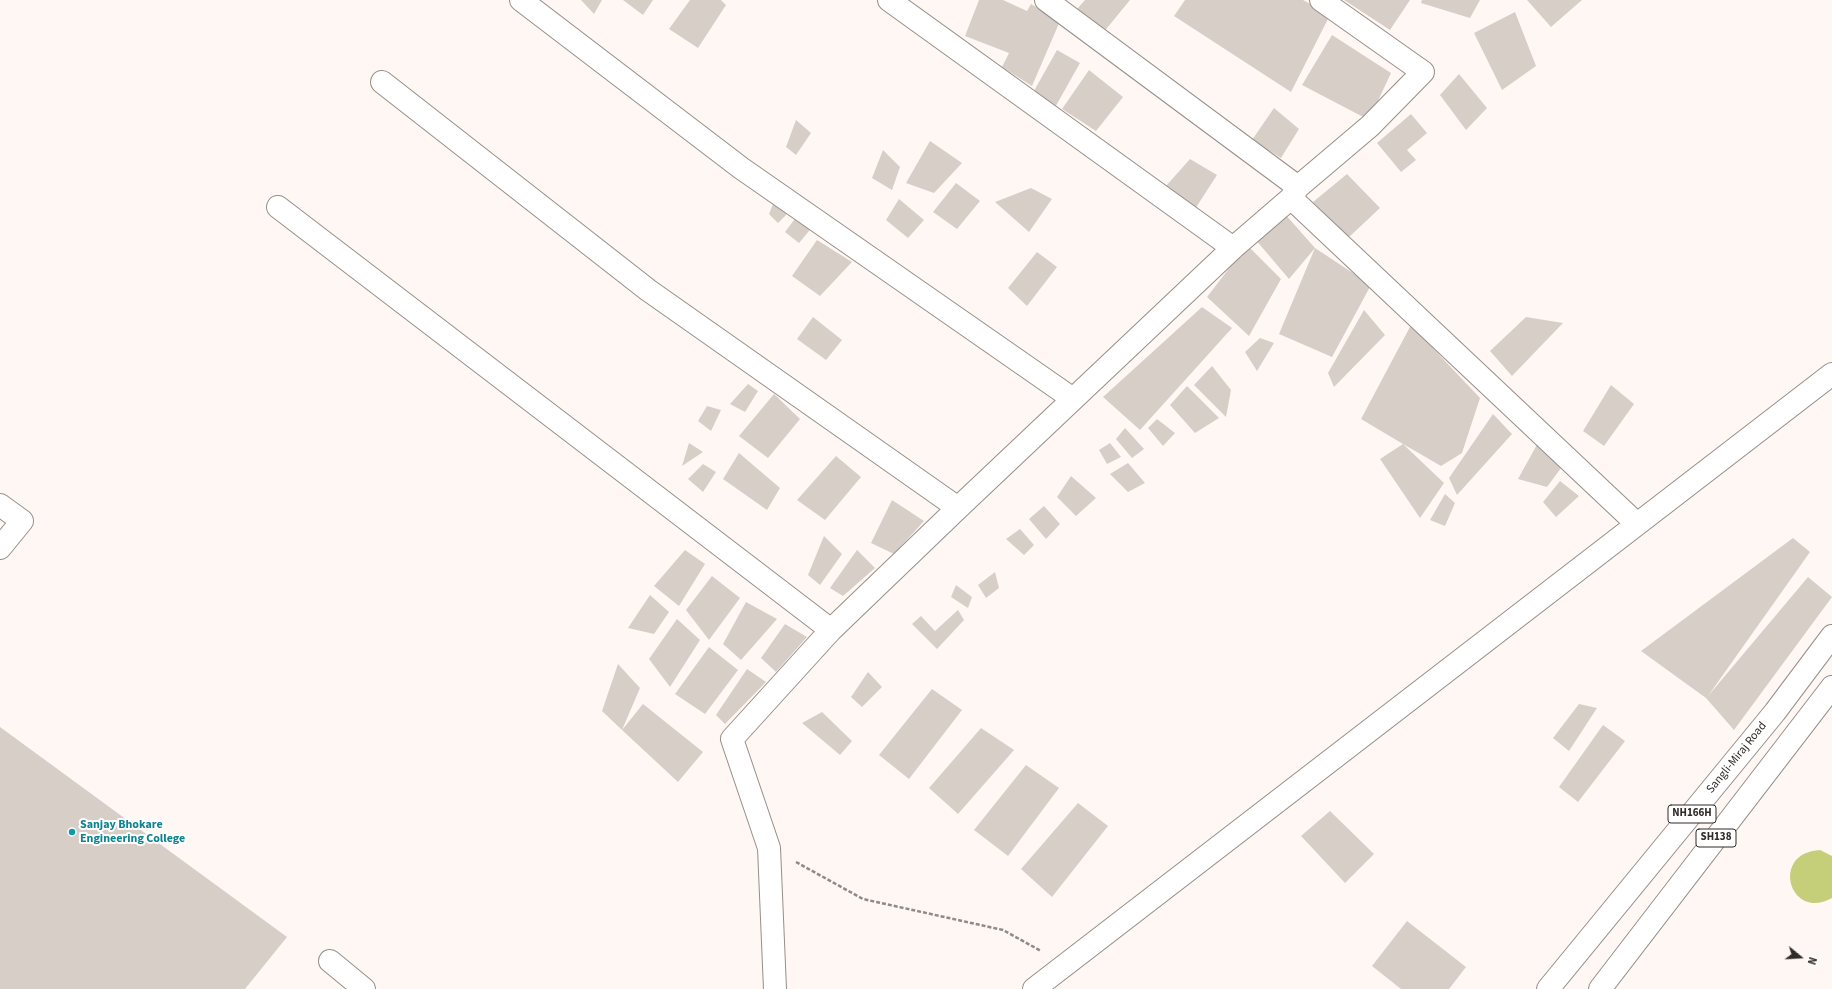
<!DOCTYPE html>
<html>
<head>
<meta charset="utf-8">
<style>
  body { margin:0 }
  #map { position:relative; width:1832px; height:989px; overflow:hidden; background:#fff7f3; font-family:"Source Sans 3",sans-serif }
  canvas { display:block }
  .north { position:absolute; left:1780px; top:937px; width:40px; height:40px; -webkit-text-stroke:3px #fff; paint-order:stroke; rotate:108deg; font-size:11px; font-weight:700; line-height:16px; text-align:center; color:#2f2b29 }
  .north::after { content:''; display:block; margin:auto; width:14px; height:18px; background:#2f2b29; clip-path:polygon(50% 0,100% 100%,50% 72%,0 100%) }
</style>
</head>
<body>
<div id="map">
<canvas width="1832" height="989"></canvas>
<div class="north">N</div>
</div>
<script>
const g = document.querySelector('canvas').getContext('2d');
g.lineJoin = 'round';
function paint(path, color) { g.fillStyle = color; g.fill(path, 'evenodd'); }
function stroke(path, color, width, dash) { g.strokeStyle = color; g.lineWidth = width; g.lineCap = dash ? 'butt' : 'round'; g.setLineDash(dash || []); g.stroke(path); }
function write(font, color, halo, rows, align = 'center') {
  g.font = font + ' "Source Sans 3",sans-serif'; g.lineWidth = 4; g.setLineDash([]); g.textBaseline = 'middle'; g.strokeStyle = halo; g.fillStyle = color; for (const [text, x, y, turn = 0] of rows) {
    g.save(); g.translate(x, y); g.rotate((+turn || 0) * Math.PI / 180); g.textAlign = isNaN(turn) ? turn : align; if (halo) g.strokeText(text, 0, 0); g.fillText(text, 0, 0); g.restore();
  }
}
const forest = new Path2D(`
  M1820 850 1832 856V898C1790 922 1769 853 1820 850Z`);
const building = new Path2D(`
  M581 0H602L594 14Z
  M623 0H653L643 15Z
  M690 0H721L726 5 698 48 669 29Z
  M979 0H1003L1027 11 1031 4 1060 21 1032 86 1002 67 1009 53 965 36Z
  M1085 0H1130L1103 33 1077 9Z
  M1185 0H1303L1330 15 1291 92 1174 16Z
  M1344 0H1410L1390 30Z
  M1422 0H1480L1470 18 1421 3Z
  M1527 0H1582L1551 27Z
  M1515 12 1536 66 1502 90 1474 33Z
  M1332 35 1391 73 1369 120 1302 85Z
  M1057 50 1080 63 1053 111 1030 98Z
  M1089 70 1123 97 1096 131 1062 109Z
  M1459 74 1487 108 1466 130 1440 95Z
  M1274 108 1299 129 1281 158 1252 140Z
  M1411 114 1427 133 1407 150 1416 160 1401 172 1377 143Z
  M796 120 811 133 796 155 786 147Z
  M930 141 962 163 934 193 906 183Z
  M883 150 900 167 892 190 872 178Z
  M1190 159 1217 175 1195 209 1166 186Z
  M1347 174 1380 208 1348 238 1313 202Z
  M956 183 980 201 957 229 933 212Z
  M1031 188 1052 199 1029 232 995 202Z
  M776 197 793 208 778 223 769 214Z
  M899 199 924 220 908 238 886 220Z
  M800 212 814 225 799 243 785 232Z
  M1284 213 1315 248 1289 279 1255 239Z
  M817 240 852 262 820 296 792 276Z
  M1247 245 1281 279 1249 336 1207 297Z
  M1315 248 1371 285 1332 357 1279 334Z
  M1037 252 1057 267 1027 306 1008 288Z
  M1202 307 1232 328 1140 430 1103 397Z
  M1364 310 1385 335 1334 387 1328 373Z
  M813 317 842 340 826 360 797 339Z
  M1526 317 1563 323 1512 376 1490 351Z
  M1411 325 1480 398 1462 453 1441 466 1403 444 1444 483 1420 518 1380 459 1403 444 1361 419Z
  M1260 338 1274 343 1257 371 1245 352Z
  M1212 366 1231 390 1226 417 1194 385Z
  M748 384 758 391 745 412 730 404Z
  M1611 385 1634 404 1604 446 1583 431Z
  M1187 386 1219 418 1195 433 1170 405Z
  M774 394 800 419 768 458 739 436Z
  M707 406 721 410 711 431 698 421Z
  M1493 414 1512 434 1457 495 1449 478Z
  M1157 419 1175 433 1163 446 1148 428Z
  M1125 428 1144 449 1132 458 1116 439Z
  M1539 441 1564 464 1547 487 1518 479Z
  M689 443 703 452 682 466Z
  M1110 443 1121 457 1107 464 1099 450Z
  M739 453 780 488 767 510 723 479Z
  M836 456 861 477 825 520 797 500Z
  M1128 463 1145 483 1128 492 1110 474Z
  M703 464 716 472 703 492 688 479Z
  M1071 476 1096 498 1076 516 1057 497Z
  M1560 481 1579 496 1556 517 1543 502Z
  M1445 494 1455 503 1445 526 1430 520Z
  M892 500 924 521 894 554 871 543Z
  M1044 506 1060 524 1046 539 1029 519Z
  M1020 529 1034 545 1024 555 1006 539Z
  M824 536 842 554 820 585 808 575Z
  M1793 538 1810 552 1708 696 1808 577 1832 597 1734 730 1706 698 1641 651Z
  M685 550 705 564 679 606 654 586Z
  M857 550 875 568 843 596 830 588Z
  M995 572 999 588 986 598 978 585Z
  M712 576 740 598 709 640 686 610Z
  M956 585 972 597 968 608 951 597Z
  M650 595 669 612 654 634 628 628Z
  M746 602 777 619 741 660 723 644Z
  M958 610 964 620 937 649 912 624 921 616 935 631Z
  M677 619 700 640 670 687 649 659Z
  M785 624 807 637 776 672 761 658Z
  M709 647 738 670 705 714 675 694Z
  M618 664 640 688 622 730 643 704 703 752 678 782 622 730 602 711Z
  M747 669 766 682 725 724 716 715Z
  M868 672 882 687 862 707 851 697Z
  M932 689 962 710 909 779 879 755Z
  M1579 704 1597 708 1569 751 1553 738Z
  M822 712 852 741 840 755 802 723Z
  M1603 725 1625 741 1578 802 1559 787Z
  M0 727 287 937 245 989H0Z
  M981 728 1014 750 958 814 929 788Z
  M1026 765 1059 788 1008 856 974 830Z
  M1078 803 1108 826 1052 897 1021 869Z
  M1330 811 1374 854 1345 883 1301 836Z
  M1407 921 1466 967 1449 989H1401L1372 966Z`);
const path = new Path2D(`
  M796 862 863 899 1003 930 1041 951`);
const street = new Path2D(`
  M521 0 741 168 1073 399
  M889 0 1233 248
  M1046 0 1298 187
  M382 82 648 290 958 508
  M1291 198 1637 524
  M278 207 831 630
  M0 505 22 521 0 548
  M330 961 364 989
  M775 989 769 848 732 739 831 630 958 508 1233 248 1291 198 1298 187 1370 126 1423 72 1321 0
  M1034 989 1832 374`);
const highway = new Path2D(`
  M1548 989 1775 712 1832 636
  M1600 989 1832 687`);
const markers = [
  [72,832,4,"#0f9aa8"]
];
const shields = [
  [1692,814,48],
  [1716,838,40]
];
const shieldNames = [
  ["NH166H",1692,814],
  ["SH138",1716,838]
];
const streetNames = [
  ["Sangli-Miraj Road",1737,758,-51]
];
const cultureNames = [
  ["Sanjay Bhokare",80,825],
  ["Engineering College",80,839]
];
paint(forest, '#c5cf7a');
paint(building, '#d7cec8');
stroke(street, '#978e89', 24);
stroke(highway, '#978e89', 24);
stroke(path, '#8f8987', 2.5, [4, 2]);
stroke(street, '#fff', 22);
stroke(highway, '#fff', 22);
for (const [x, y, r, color] of markers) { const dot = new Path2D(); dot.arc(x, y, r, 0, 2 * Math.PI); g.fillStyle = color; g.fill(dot); stroke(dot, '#fff', 1.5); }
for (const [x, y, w] of shields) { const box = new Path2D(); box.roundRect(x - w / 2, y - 9, w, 18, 3); g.fillStyle = '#fff'; g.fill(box); stroke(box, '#2f2b29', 1); }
write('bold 11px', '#2f2b29', null, shieldNames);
write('12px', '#2f2b29', '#fff', streetNames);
write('bold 12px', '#0d838f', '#fff', cultureNames, 'left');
</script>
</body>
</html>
